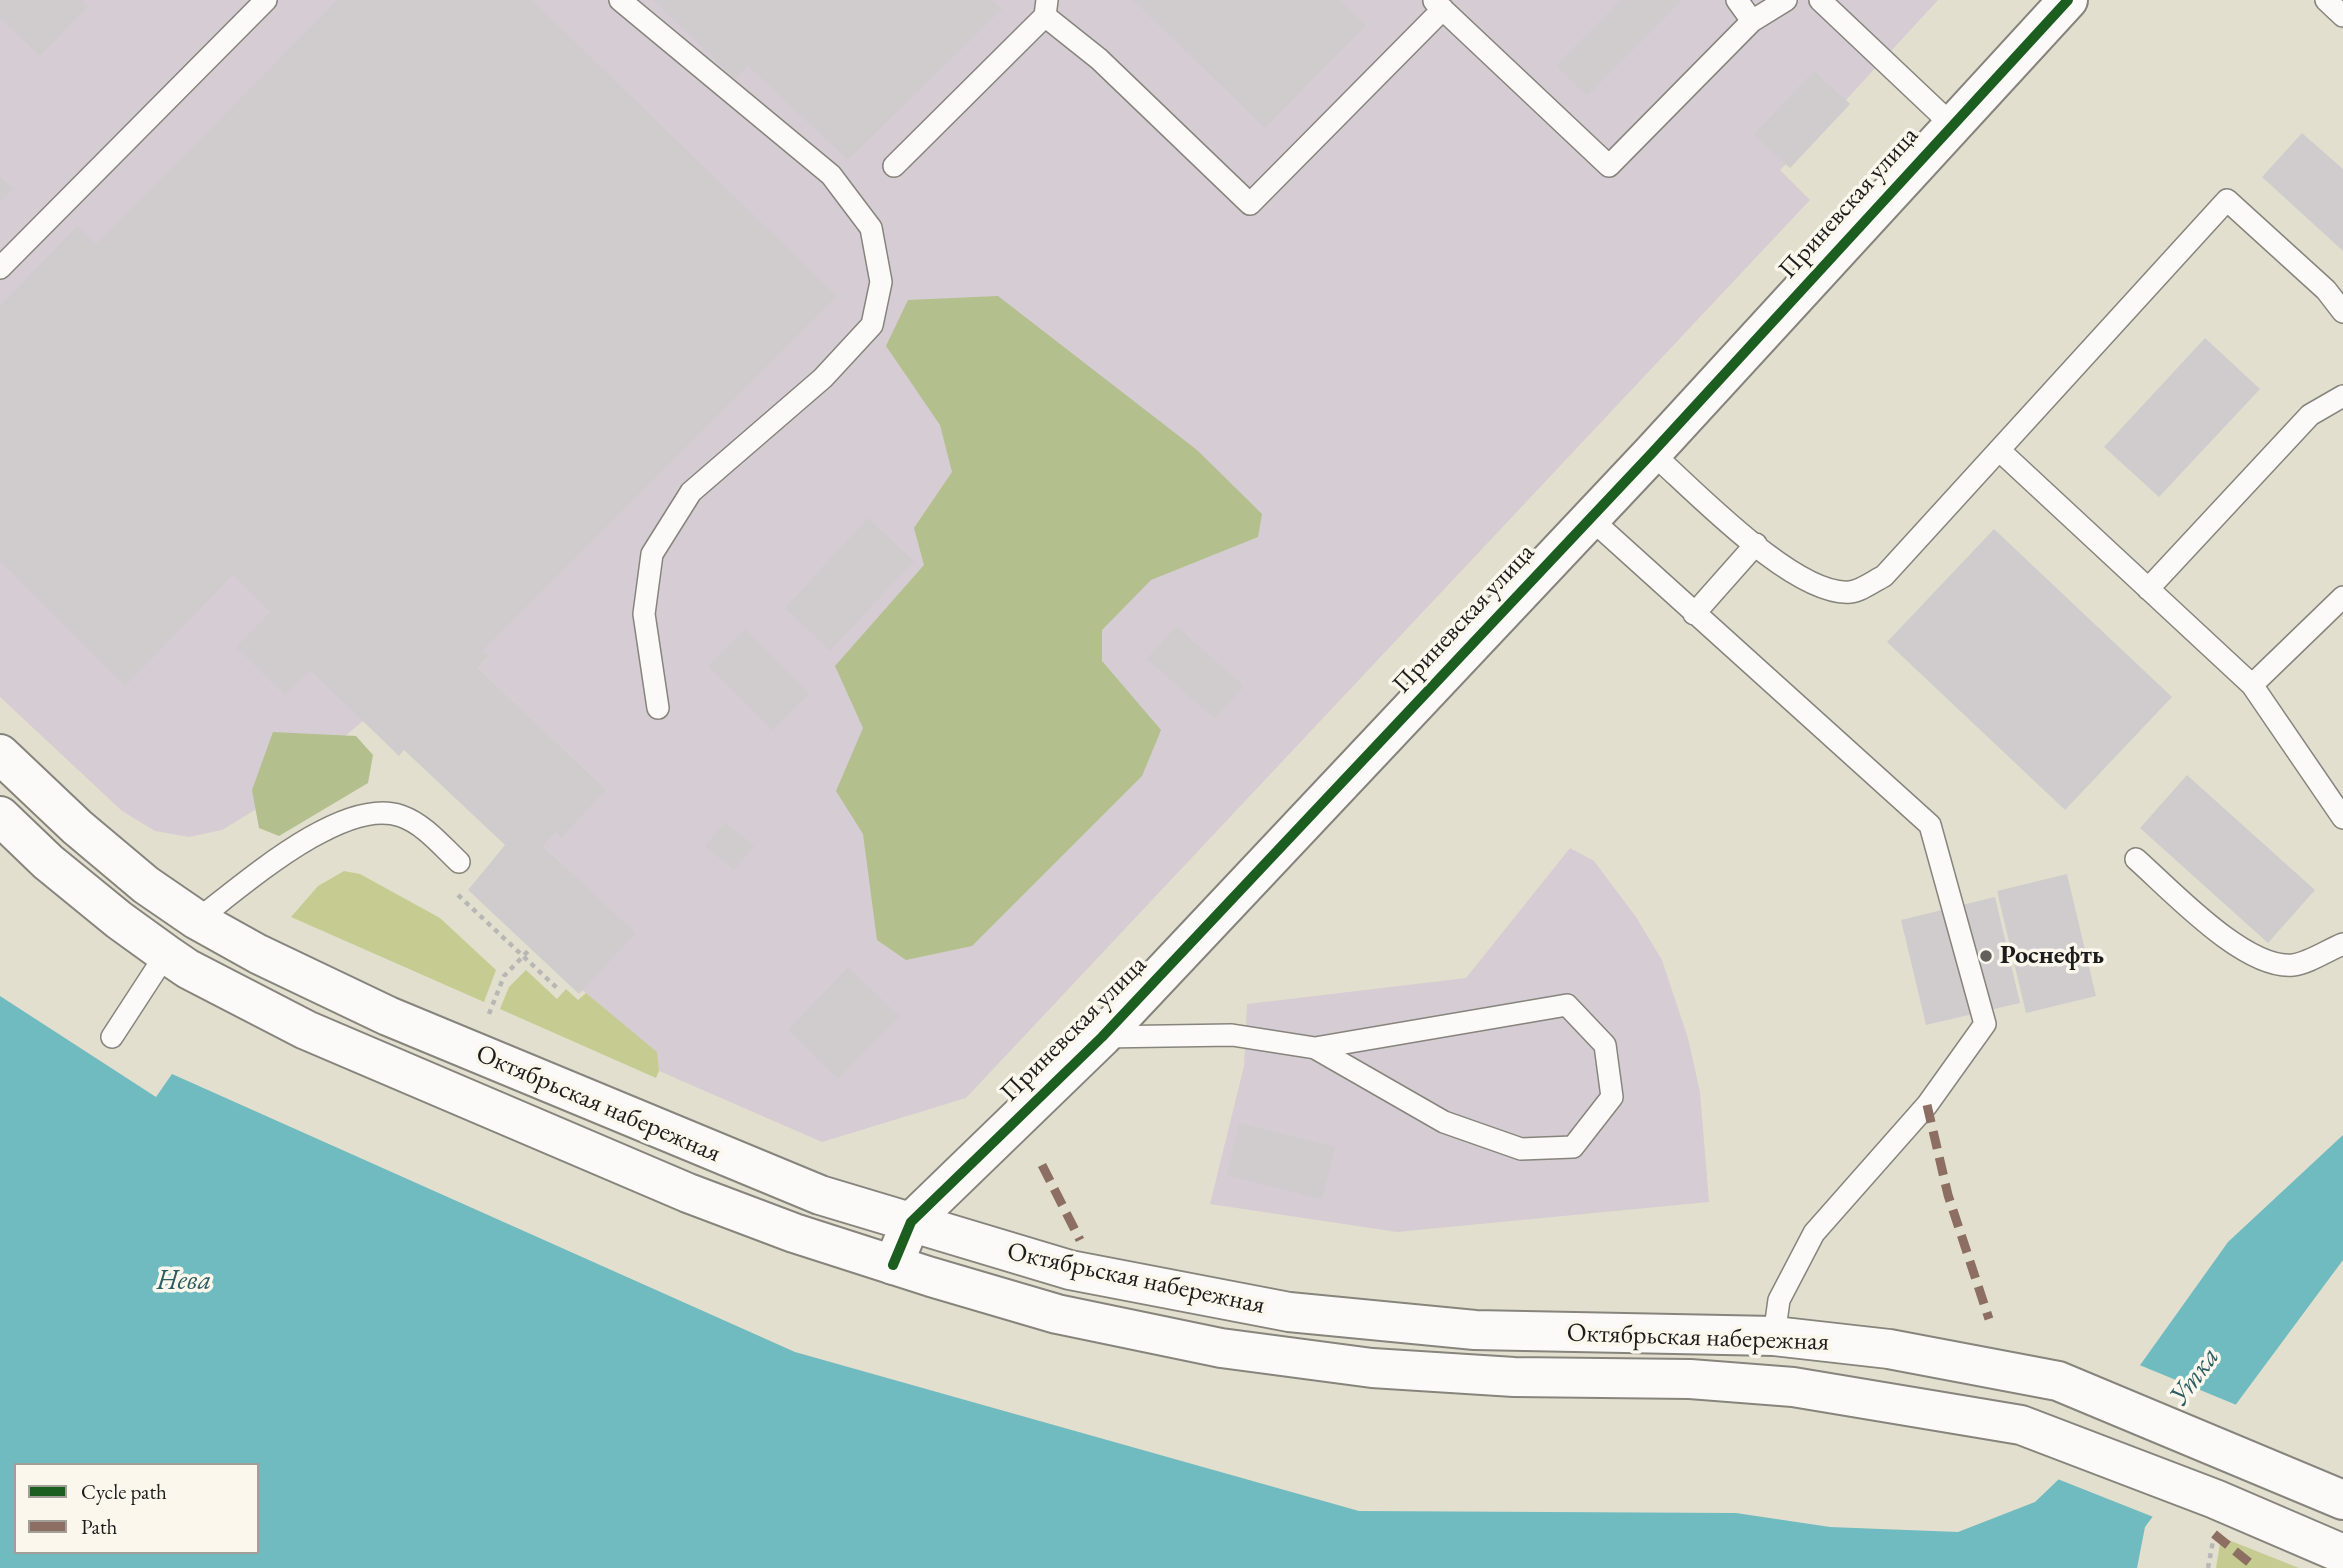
<!DOCTYPE html>
<html>
<head>
<meta charset="utf-8">
<style>
  body { margin:0 }
  #map { position:relative; width:2343px; height:1568px; overflow:hidden; background:#e3dfcf; font-family:"EB Garamond",serif }
  canvas { display:block }
  .legend { position:absolute; left:14px; top:1463px; width:245px; height:91px; box-sizing:border-box; background:#fbf7ec; border:2px solid #a29f99; margin:0; padding:9px 12px; list-style:none; font-size:21px; color:#1c1c1c }
  .legend li { display:flex; align-items:center; gap:14px; height:35px }
  .legend b { width:35px; border:2px solid #a29f99 }
</style>
</head>
<body>
<div id="map">
<canvas width="2343" height="1568"></canvas>
<ul class="legend">
<li><b style="height:9px;background:#1b5e20"></b>Cycle path</li>
<li><b style="height:9px;background:#8d6e63"></b>Path</li>
</ul>
</div>
<script>
const g = document.querySelector('canvas').getContext('2d');
g.lineJoin = 'round';
function paint(path, color) { g.fillStyle = color; g.fill(path, 'evenodd'); }
function stroke(path, color, width, dash) { g.strokeStyle = color; g.lineWidth = width; g.lineCap = dash ? 'butt' : 'round'; g.setLineDash(dash || []); g.stroke(path); }
function write(font, color, halo, rows, align = 'center') {
  g.font = font + ' "EB Garamond",serif'; g.lineWidth = 7; g.setLineDash([]); g.textBaseline = 'middle'; g.strokeStyle = halo; g.fillStyle = color; for (const [text, x, y, turn = 0] of rows) {
    g.save(); g.translate(x, y); g.rotate((+turn || 0) * Math.PI / 180); g.textAlign = isNaN(turn) ? turn : align; if (halo) g.strokeText(text, 0, 0); g.fillText(text, 0, 0); g.restore();
  }
}
const industrial = new Path2D(`
  M0 0H1938L1846 100 1850 104 1790 168 1786 164 1780 170 1810 200 966 1098 822 1142 659 1071 656 1052 582 990 635 933 543 846 556 833 561 837 607 790 478 668 489 656 455 624 362 722 255 810 222 830 189 837 155 831 122 811 0 697Z
  M1570 848 1594 861 1636 917 1662 960 1688 1038 1700 1092 1709 1202 1397 1232 1210 1204 1244 1066 1247 1004 1466 978Z`);
const green = new Path2D(`
  M344 871 360 874 440 918 496 970 484 1002 291 917 318 886Z
  M526 970 557 999 566 989 578 1000 586 993 657 1052 659 1071 656 1078 500 1009 509 987Z
  M2221 1537 2299 1568H2216Z`);
const forest = new Path2D(`
  M998 296 1197 450 1262 514 1258 537 1151 580 1102 630V661L1161 730 1142 776 972 946 906 960 877 940 863 834 836 791 863 728 835 666 924 565 914 528 952 472 940 425 886 346 908 300Z
  M273 732 356 736 373 755 368 783 279 836 259 828 252 790Z`);
const water = new Path2D(`
  M0 996 156 1097 172 1074 795 1352 1359 1511 1736 1513 1830 1527 1958 1532 2035 1502 2058 1480 2228 1242 2343 1135V1260L2145 1527 2137 1568H0ZM16 1465H257V1552H16Z`);
const pier = new Path2D(`
  M2137 1364 2239 1406 2156 1518 2055 1478Z`);
const building = new Path2D(`
  M0 0H81L88 6 40 56 0 18Z
  M337 0H532L837 296 483 650 489 656 478 668 607 790 561 838 556 833 543 846 636 933 579 994 468 890 505 845 404 750 399 756 310 670 285 695 236 647 270 612 233 575 125 686 0 561V306L77 226 96 245Z
  M653 0H992L1002 9 848 160 748 66 735 79Z
  M1133 0H1340L1366 25 1265 128Z
  M1621 0H1682L1587 96 1556 66Z
  M1814 71 1850 104 1790 168 1754 134Z
  M2302 133 2343 169V251L2262 177Z
  M0 176 13 189 0 202Z
  M2205 338 2260 389 2159 497 2104 447Z
  M868 518 914 561 830 651 785 608Z
  M1994 529 2172 697 2065 810 1887 642Z
  M1176 626 1244 686 1215 719 1147 659Z
  M745 629 809 694 772 730 708 666Z
  M2187 775 2315 890 2268 943 2140 828Z
  M725 822 754 846 734 870 705 846Z
  M2067 874 2096 996 2026 1013 1997 891Z
  M1995 897 2020 1003 1926 1025 1901 920Z
  M848 967 899 1016 838 1079 788 1030Z
  M1239 1123 1335 1147 1322 1199 1227 1176Z`);
const path = new Path2D(`
  M458 895 557 988
  M489 1014 504 976 531 948
  M2208 1568 2213 1541`);
const lane = new Path2D(`
  M620 0 831 175 871 228 881 282 872 325 823 378 691 492 652 554 644 614 658 708
  M1737 0 1752 21
  M1820 0 1951 124
  M2326 0 2343 16
  M1434 1 1609 166 1752 21 1786 0
  M1045 16 1099 59 1250 204 1443 9
  M894 166 1045 16 1047 0
  M0 268 266 0
  M1999 450 2252 685 2343 818
  M1652 453C1694 490 1795 597 1850 592 1861 591 1874 581 1884 576L2227 200 2326 290 2343 312
  M1590 518 1930 825 1985 1024 1927 1105 1814 1233 1779 1300 1774 1336
  M2148 589 2310 415 2343 396
  M1694 614 1756 544
  M2252 685 2343 597
  M2136 859C2171 890 2245 970 2293 965 2309 963 2328 950 2343 944
  M197 920C241 887 343 795 401 816 424 824 441 845 459 862
  M112 1037 166 954
  M1102 1037 1232 1035 1315 1048 1567 1005 1605 1045 1612 1097 1573 1147 1521 1149 1444 1122 1315 1048`);
const street = new Path2D(`
  M893 1265 911 1222 1102 1037 1652 453 2068 0`);
const primary = new Path2D(`
  M0 754 77 827 146 885 197 920 258 954 388 1016 820 1195 1070 1270 1289 1312 1475 1330 1774 1336 1889 1349 2058 1381 2343 1500
  M0 816 48 862 119 920 166 954 188 969 306 1030 688 1193 794 1233 931 1277 1057 1314 1221 1348 1372 1368 1514 1377 1690 1379 1793 1387 2021 1425 2215 1499 2343 1554`);
const quiet = new Path2D(`
  M1927 1105 1948 1195 1989 1319
  M1042 1165 1080 1240
  M2214 1534 2256 1568`);
const cycleway = new Path2D(`
  M893 1265 911 1222 1102 1037 1652 453 2068 0`);
const markers = [
  [1986,956,7,"#62605b"]
];
const streetNames = [
  ["Приневская улица",1849,203,-48],
  ["Приневская улица",1464,619,-47],
  ["Приневская улица",1074,1029,-45],
  ["Октябрьская набережная",598,1104,23],
  ["Октябрьская набережная",1136,1279,12],
  ["Октябрьская набережная",1698,1338,2]
];
const poiNames = [
  ["Роснефть",2000,956]
];
const waterNames = [
  ["Нева",184,1281],
  ["Утка",2195,1377,-54]
];
paint(industrial, '#d5cdd3');
paint(green, '#c6cc91');
paint(forest, '#b3bf8c');
paint(water, '#6fbbc0');
paint(pier, '#e3dfcf');
paint(building, '#d0cccd');
stroke(lane, '#86847c', 24);
stroke(street, '#86847c', 42);
stroke(primary, '#86847c', 42);
stroke(path, '#b8b7b5', 4.5, [5, 5]);
stroke(lane, '#fbfaf8', 21);
stroke(street, '#fbfaf8', 38);
stroke(primary, '#fbfaf8', 38);
stroke(quiet, '#8d6e63', 9, [18, 9]);
stroke(cycleway, '#1b5e20', 10);
for (const [x, y, r, color] of markers) { const dot = new Path2D(); dot.arc(x, y, r, 0, 2 * Math.PI); g.fillStyle = color; g.fill(dot); stroke(dot, '#fbf7ec', 2.5); }
write('26px', '#1c1c1c', '#fbf7ec', streetNames);
write('bold 26px', '#1c1c1c', '#fbf7ec', poiNames, 'left');
write('italic 28px', '#2b5d63', '#fbf7ec', waterNames);
</script>
</body>
</html>
